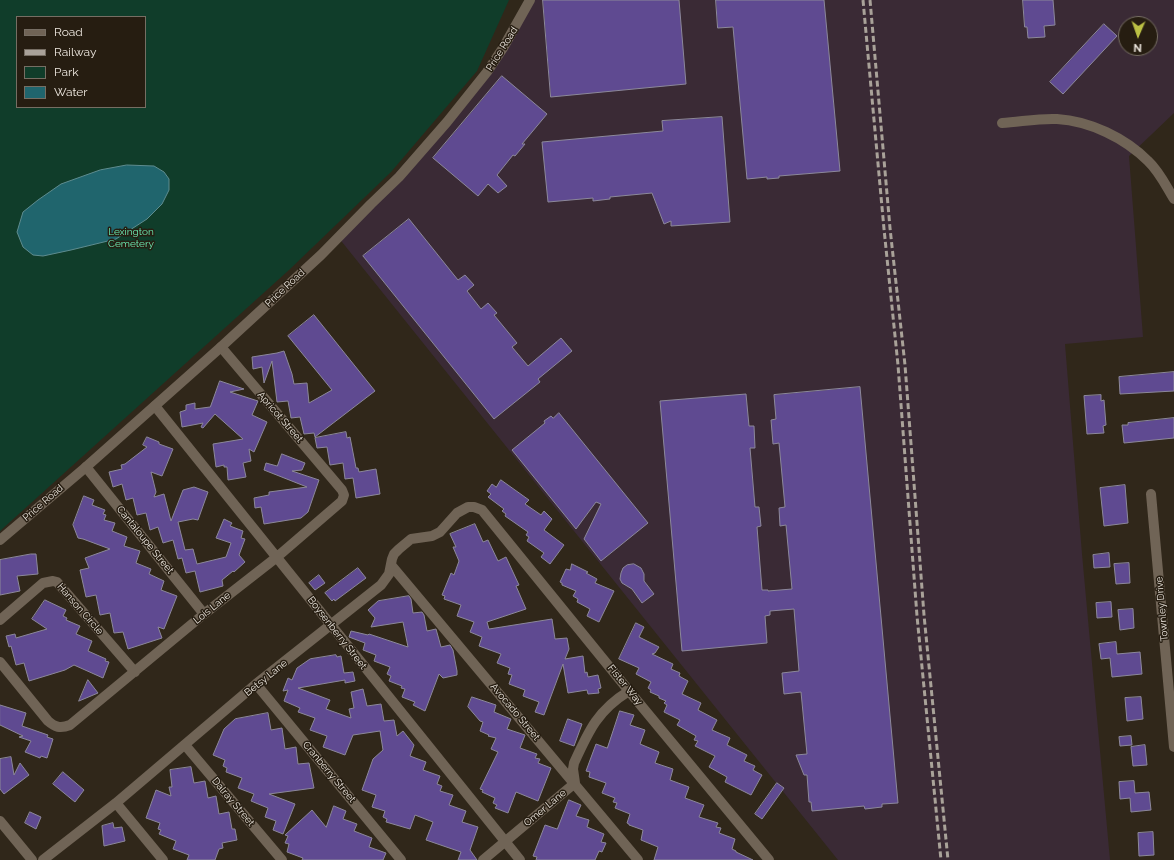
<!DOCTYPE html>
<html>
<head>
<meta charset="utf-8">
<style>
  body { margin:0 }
  #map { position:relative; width:1174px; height:860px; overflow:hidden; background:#30271a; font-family:Raleway,sans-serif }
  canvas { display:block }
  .legend { position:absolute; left:16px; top:16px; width:130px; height:92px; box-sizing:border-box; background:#261d11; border:1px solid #766e63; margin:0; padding:5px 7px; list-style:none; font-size:12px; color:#ede7df }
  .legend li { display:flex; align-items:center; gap:8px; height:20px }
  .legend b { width:20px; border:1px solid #766e63 }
  .north { position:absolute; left:1118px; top:16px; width:40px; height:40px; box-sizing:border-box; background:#261d11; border:1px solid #766e63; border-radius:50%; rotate:182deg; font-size:11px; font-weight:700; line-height:16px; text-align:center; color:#ede7df }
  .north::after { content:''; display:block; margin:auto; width:14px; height:18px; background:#bbc044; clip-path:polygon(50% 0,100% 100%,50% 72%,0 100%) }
</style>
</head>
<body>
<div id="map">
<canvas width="1174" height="860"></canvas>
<ul class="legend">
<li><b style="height:5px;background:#706456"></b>Road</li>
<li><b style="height:5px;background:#a9a299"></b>Railway</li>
<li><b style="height:11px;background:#103d2a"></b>Park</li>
<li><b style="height:11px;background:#20656d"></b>Water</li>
</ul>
<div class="north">N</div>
</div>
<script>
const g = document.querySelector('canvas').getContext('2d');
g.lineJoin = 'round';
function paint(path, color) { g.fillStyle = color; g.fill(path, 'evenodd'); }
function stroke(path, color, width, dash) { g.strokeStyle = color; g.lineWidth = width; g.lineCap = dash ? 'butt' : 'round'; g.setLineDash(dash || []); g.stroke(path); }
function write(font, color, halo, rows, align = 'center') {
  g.font = font + ' Raleway,sans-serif'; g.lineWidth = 3; g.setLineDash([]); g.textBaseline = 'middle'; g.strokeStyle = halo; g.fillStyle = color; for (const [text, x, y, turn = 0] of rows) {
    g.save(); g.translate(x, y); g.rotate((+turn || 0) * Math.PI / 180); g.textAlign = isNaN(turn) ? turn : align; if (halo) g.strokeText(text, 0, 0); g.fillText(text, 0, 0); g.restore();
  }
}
const industrial = new Path2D(`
  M530 0H1174V113L1129 156 1143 337 1065 344 1082 554 1110 860H838L338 237 487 72ZM1126 24H1150V48H1126Z`);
const green = new Path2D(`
  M0 0H509L477 71 391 172 289 270 0 531ZM17 17H145V107H17Z`);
const water = new Path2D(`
  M127 165 154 166 164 172 169 179V190L162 204 147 219 116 239 71 250 43 256 33 255 23 247 17 232 23 212 38 200 61 184 100 170Z`);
const building = new Path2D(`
  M543 0H679L686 84 551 97Z
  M716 0H824L840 171 779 176V178L767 179V177L747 179 733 27 718 28Z
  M1023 0H1053L1055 25 1044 26 1045 37 1028 38 1027 27H1025Z
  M1104 24 1117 36 1063 94 1050 82Z
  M502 76 547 114 522 144H525L515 156 513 155 497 175 507 186 498 193 488 184 478 196 433 158Z
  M722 117 730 222 671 226V221L664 224 652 193 610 197V199L593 201V198L548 202 542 142 663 131 662 121Z
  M409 219 458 280 465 275 474 285 467 291 481 309 488 303 497 313 494 315 517 343 512 347 528 366 561 338 572 351 538 379 540 382 494 419 363 256Z
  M314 315 375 391 315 437 314 433 304 434 300 417 291 418 288 401 277 402 272 361 264 383 262 367 253 369 252 357 277 353 284 351 292 374 294 384 307 383 309 403 332 390 288 336Z
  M1174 372V391L1120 394 1119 377Z
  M220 381 244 389 230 392 258 401 252 415 267 422 254 452 249 449 251 461 243 463 246 477 228 480 227 467H224V465L216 467 213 444 243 439 215 414 203 428 201 427 203 423 182 427 180 412 186 410V405L195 403V409L210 407Z
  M860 387 898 803 882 804V807L865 809 864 806 812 811 811 802H809L807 775H804L796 755 807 754 801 692 784 694 782 673 799 671 794 609 770 611V615L765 616 767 643 682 651 660 401 746 394 749 426H754L755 448H750L755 507H759L761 526 757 527 762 590H768V591L792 589 786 525 780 526 779 508 785 507 779 443 773 444 771 420 776 419 774 395Z
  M1101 395V401L1104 400 1106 425 1103 426 1104 433 1087 434 1084 396Z
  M559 413 648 523 601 561 584 539 601 504 596 502 576 529 512 450 545 423 544 421 551 416 553 418Z
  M1174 418V438L1124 443 1122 425H1128V423Z
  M346 432 347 438 350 437 356 468H358L359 472 376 469 380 494 356 498 353 478 345 479 343 463 330 465 327 447 317 448 315 438Z
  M147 437 159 442V444L173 449 162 476 151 472 156 492 154 497 164 494 171 521 183 490 194 487 208 492 198 520 193 519 178 522 185 550 193 549 197 564 226 557 231 543 216 538 224 519 232 523 230 526 243 531 241 538 245 539 239 555 245 562 234 572 233 571 222 580 223 586 200 592 195 571 186 573 182 558 178 559 173 540 163 543 158 527 150 530 146 513 137 515 133 498 126 500 122 484 113 487 109 472 122 469 121 465 125 464 147 447 143 445Z
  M282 454 305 463 302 470 292 471 319 480 308 512 301 518 264 524 261 507 255 508 254 498 269 495V492L307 487 264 470 266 463 277 466Z
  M501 480 529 500 525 504 541 515 544 511 552 519 544 530 564 545 550 564 541 557 544 553 527 541 529 537 526 535 528 532 505 516 506 514 502 511 504 509 488 497 491 494 487 491 492 484 496 487Z
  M1125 485 1128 523 1104 526 1100 488Z
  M84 496 94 500 92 505 105 510 103 514 106 515 104 520 115 523 112 531 127 537 124 546 140 551 136 563 151 569 149 574 164 581 161 590 177 596 164 629 158 627 162 638 128 649 123 632 114 633 110 613 100 615 96 595 86 597 80 570 89 568 85 558 110 549 83 539 78 538 73 525Z
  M475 524 483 542 488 540 498 561 506 557 519 585 516 586 526 609 487 622 489 629 552 619 555 639 567 638 569 649 565 659 583 656 585 673 587 672 588 677 598 675 601 688 598 689 599 693 588 694 587 690 568 693 563 664 544 715 535 712 539 702 523 696 525 690 509 684 512 675 508 674 510 668 497 663 501 654 479 646 482 637 470 632 474 622 457 616 461 605 444 599 445 596 442 595 451 573 454 575 459 561 453 547H456L450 534Z
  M1109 553 1110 567 1094 568 1093 555Z
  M31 554H36L38 574 17 576 20 591 0 595V560Z
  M1129 563 1130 583 1116 584 1114 564Z
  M572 564 588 572 586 573 597 579 595 583 614 591 599 622 587 616 590 609 577 602 578 599 573 596 576 591 562 585V583L560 582 566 569 570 570Z
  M634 564 641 568 644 574V581L654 594 642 603 632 589 622 583 620 579 621 573 623 568 627 565Z
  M358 568 366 578 335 601 334 599 332 601 325 593Z
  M319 575 325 583 315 590 309 583Z
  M409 596 411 599 413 613 422 612 424 615 427 631 436 629 441 647 450 645 453 650 457 671V675L443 678 439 674 425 711 413 705 415 702 402 697 405 689 401 688 402 686 389 681 391 676 387 674 390 667 374 661 376 655 363 650 365 643 349 637 351 631 368 635 369 634 408 647 403 622 371 627 375 618 368 610 378 601Z
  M45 600 66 610 63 616 67 618 66 620 80 626 76 634 92 641 88 651 106 659 105 661 109 662 103 678 74 665 65 670 29 681 24 663 16 665 11 646 9 647 6 636 15 634 16 638 47 629 32 619Z
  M1111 602 1112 617 1097 618 1096 603Z
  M1133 609 1134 628 1120 630 1118 610Z
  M636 623 644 627 639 637 659 647 655 653 652 654 673 664 671 669 680 673 679 676 688 681 682 694 701 703 698 710 717 720 712 730 730 738 727 745 747 755 744 761 755 766 753 770 762 775 751 795 725 782 727 777 709 767 715 756 695 746 698 741 694 740 696 736 677 725 680 720 664 712 667 705 664 703 666 701 659 698V696L650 692 651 690 648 688 651 682 636 674 639 668 619 659Z
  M1116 642 1117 654 1140 652 1142 674 1112 677 1110 658 1101 659 1099 644Z
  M336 655 337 657 341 656 344 673 353 672 355 681 345 683V680L298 688 330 700 326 709 351 718 349 709 354 708 351 692 363 689 367 706 381 704 384 721 394 720 397 736 403 731 414 745 410 756 426 762 423 770 440 776 437 784 442 786 440 791 453 795 449 805 466 811 462 822 478 827 470 850 477 860H458L461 852 426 840 433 822 415 815 410 829 386 822 387 819 383 817 385 811 372 807 376 795 362 790 373 759 383 750 380 731 353 735 345 755 323 747 327 736 310 730 315 718 298 712 300 708 284 701 288 690 283 691 288 678 292 680 297 668 310 659Z
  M88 680 98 693 79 701Z
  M472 697 496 705 494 712 511 719 507 729 525 735 520 748 537 754 535 758 540 759 538 763 551 768 538 801 516 792 508 813 495 808 497 805 493 803 495 798 482 792 483 790 480 789 498 752 491 749 496 738 488 736 489 735 480 731 483 722 480 721 468 707Z
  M1141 697 1143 719 1127 721 1125 698Z
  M0 705 26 713 22 726 48 735 47 737 53 739 47 758 41 756 40 758 25 752 31 741 19 737 23 736 0 725Z
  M620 711 634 715 630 725 645 730 640 744 659 752 655 763 673 769 670 780 689 787 685 798 704 805 699 817 718 823 716 827 721 828 719 833 735 839 732 849 736 851V852L753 860H654L658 847 641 840 643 830 629 825V824L627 823 630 814 615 808 617 803 613 802 615 798 602 793 606 783 589 777 590 772 586 771 596 744 607 748Z
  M268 713 271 730 282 728 285 749 296 747 298 764 309 763 314 788 269 794 295 804 283 834 273 830 276 821 265 817 268 808 251 801 254 794 238 788 242 778 226 772 227 768 223 766 225 760 213 755 224 729 235 719Z
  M568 719 582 724 574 746 560 741Z
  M1131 736 1132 745 1120 746 1119 737Z
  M1145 745 1147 765 1133 766 1131 747Z
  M11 757 14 775 20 763 29 775 4 794 0 789V759Z
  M191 767 194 783 205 781 208 798 216 796 219 814 229 812 232 829H235L237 840 222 843 223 848 219 849 215 860H187L189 855 173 849 176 841 159 834 161 830 158 829 160 823 146 818 156 790 171 796 169 787H172L170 770Z
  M63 772 84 790 75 802 53 784Z
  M1134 781 1135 793 1149 792 1151 810 1131 812 1130 798 1120 799 1119 782Z
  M777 783 784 788 762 819 755 814Z
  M569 800 581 805 576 816 589 820 587 827 604 834 601 842 606 843 602 852 599 851 595 860H536L537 857 533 856 545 825 557 829Z
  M334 806 346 811 343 819 357 824 354 831 372 838 369 847 386 853 383 860H302L303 858 287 852 289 844 285 843 288 836 285 835 312 810 326 827Z
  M30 812 41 817 36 829 25 823Z
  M113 823 114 828 122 827 125 841 104 846 102 826Z
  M1153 832 1154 855 1139 856 1138 833Z`);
const street = new Path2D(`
  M1002 123C1020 122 1039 118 1057 119 1090 121 1125 138 1148 161 1159 171 1166 186 1174 199
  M155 406 520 860
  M86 467 204 614
  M1151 494 1174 747
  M391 565 638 860
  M0 620 43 583 53 581 57 582 135 672
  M0 662 48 721C55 727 60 729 70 725L204 614 277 557 342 501 344 495 342 490 221 347
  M256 684 401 860
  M185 745 282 860
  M116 803 163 860
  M0 821 32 860
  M43 860 116 803 256 684 381 585 389 574 392 559 394 554 399 549 411 539 432 536 440 532 457 513 468 507H474L482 510 629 691 769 860
  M483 860 575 783 573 769 574 763C589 730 598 710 629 691`);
const secondary = new Path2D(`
  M0 540 86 467 221 347 321 255 371 204 399 177 447 122 487 72 503 48 530 0`);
const rail = new Path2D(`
  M863 0 884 229 898 365 917 616 941 860
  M870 0 890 228 905 365 924 615 948 860`);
const streetNames = [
  ["Price Road",502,49,-58],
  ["Price Road",285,288,-43],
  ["Apricot Street",280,417,49],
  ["Price Road",43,503,-41],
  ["Cantaloupe Street",145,540,51],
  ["Lois Lane",212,608,-39],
  ["Hanson Circle",80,609,49],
  ["Townley Drive",1162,609,-95],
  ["Boysenberry Street",337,633,52],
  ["Betsy Lane",266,678,-39],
  ["Fister Way",625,685,51],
  ["Avocado Street",515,712,50],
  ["Cranberry Street",329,772,50],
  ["Dalray Street",233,802,50],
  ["Omer Lane",545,808,-40]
];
const parkNames = [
  ["Lexington",131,232],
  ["Cemetery",131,244]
];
paint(industrial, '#3a2a35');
paint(green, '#103d2a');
paint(water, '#20656d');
stroke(water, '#5e8c8f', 1);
paint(building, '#5f4a91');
stroke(building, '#8c889a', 1);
stroke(street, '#706456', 10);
stroke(secondary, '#706456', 10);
stroke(rail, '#a9a299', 3, [6, 3]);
write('10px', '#ede7df', '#261d11', streetNames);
write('10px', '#6cf0b7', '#261d11', parkNames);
</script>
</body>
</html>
